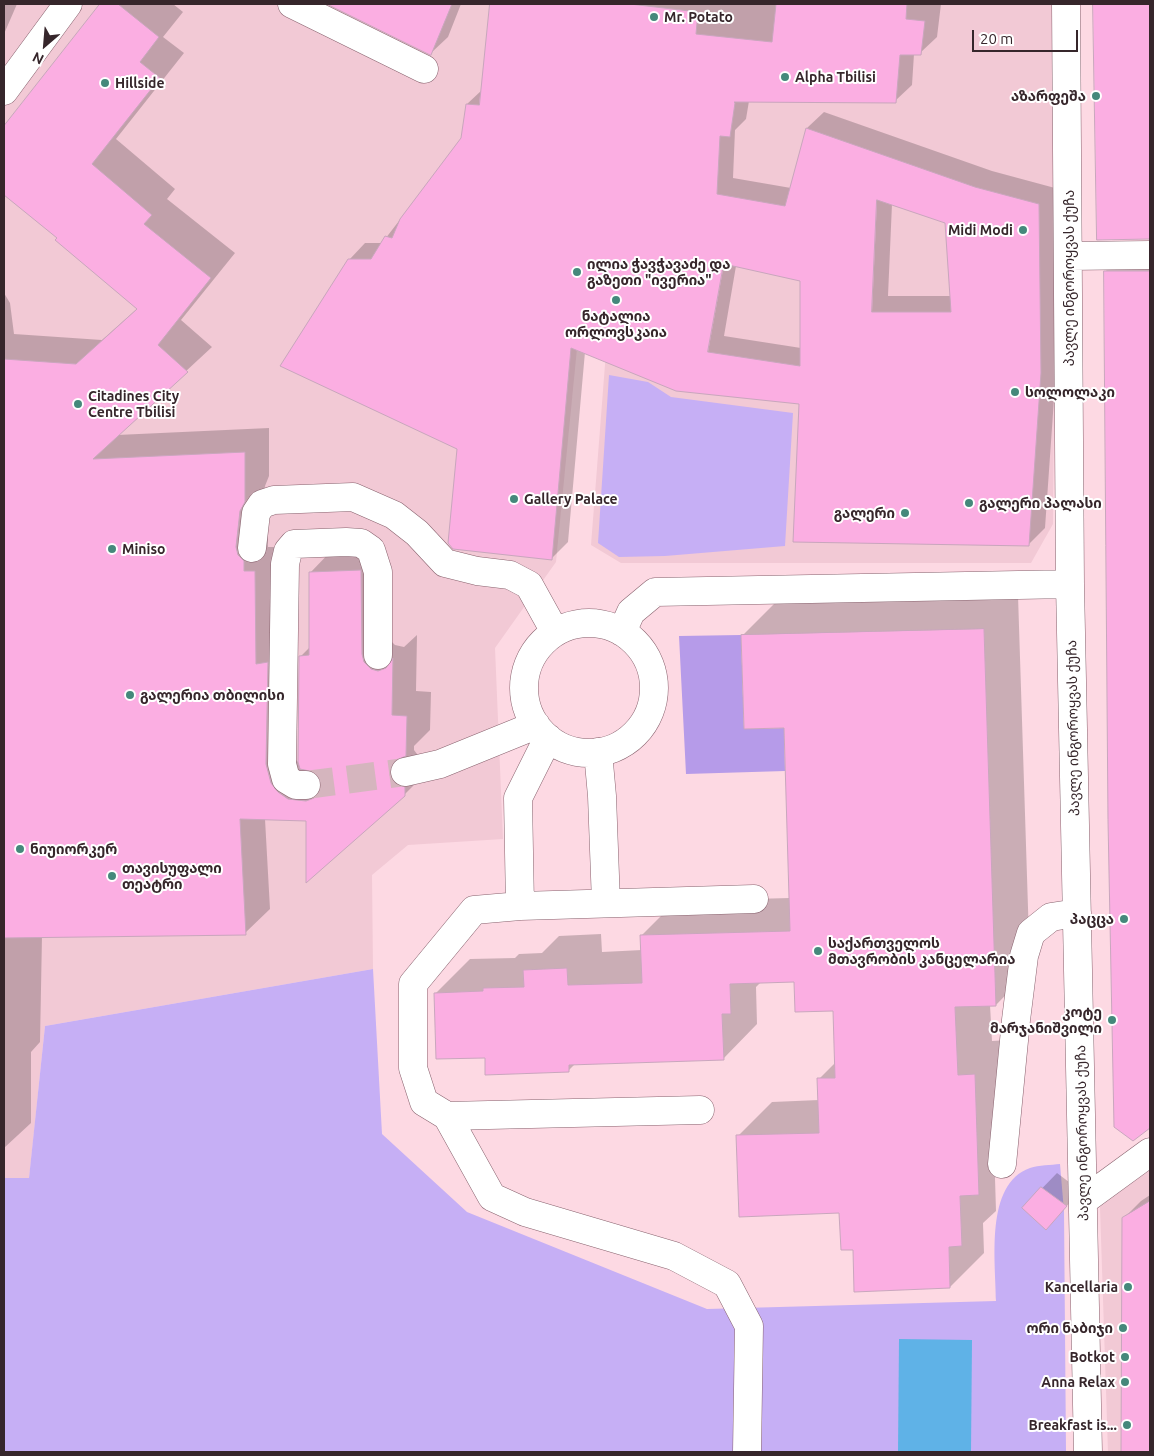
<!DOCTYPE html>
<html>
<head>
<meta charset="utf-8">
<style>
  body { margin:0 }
  #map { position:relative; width:1154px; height:1456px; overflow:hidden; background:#fdd9e3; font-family:Ubuntu,sans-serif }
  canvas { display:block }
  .frame { position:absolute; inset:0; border:5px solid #36262b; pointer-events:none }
  .north { position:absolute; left:20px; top:20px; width:50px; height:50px; -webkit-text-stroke:4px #fff; paint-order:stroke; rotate:207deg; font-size:14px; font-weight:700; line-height:20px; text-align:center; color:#36262b }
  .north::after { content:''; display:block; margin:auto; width:18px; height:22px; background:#36262b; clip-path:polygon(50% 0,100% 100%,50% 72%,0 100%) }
  .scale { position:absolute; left:972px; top:30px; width:106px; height:22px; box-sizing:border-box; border:2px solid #36262b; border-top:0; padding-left:6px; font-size:15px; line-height:18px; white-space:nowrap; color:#36262b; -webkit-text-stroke:4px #fff; paint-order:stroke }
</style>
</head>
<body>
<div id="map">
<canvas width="1154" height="1456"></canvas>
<div class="frame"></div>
<div class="north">N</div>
<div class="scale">20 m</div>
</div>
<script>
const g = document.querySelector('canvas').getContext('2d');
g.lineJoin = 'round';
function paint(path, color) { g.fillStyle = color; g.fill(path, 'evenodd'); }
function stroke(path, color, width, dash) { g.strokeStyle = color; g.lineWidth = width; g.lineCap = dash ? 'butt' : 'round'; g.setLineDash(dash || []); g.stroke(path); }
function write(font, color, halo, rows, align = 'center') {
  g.font = font + ' Ubuntu,"Noto Sans Georgian",sans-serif'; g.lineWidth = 4; g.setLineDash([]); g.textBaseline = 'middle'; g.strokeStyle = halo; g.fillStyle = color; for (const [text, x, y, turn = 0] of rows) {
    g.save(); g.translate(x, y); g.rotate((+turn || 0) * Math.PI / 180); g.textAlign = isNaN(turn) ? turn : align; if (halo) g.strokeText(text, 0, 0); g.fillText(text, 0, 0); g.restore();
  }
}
const built = new Path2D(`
  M4 4H611L556 562 495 648 503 839 408 845 372 875 373 969 45 1026 29 1179 4 1178Z
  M633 4H1057L1053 524 1031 563H621L591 545Z
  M1150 1169V1452H1108L1100 1207Z`);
const green = new Path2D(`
  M609 375 648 382 671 397 793 413 785 546 665 556 619 557 598 543Z
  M373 969 382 1134 467 1212 707 1309 996 1301C996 1263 984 1184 1030 1168 1039 1165 1051 1165 1060 1164L1064 1211 1066 1452H4V1178H29L45 1026Z`);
const forest = new Path2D(`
  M741 635 744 729 784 728 785 771 686 774 679 636Z`);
const water = new Path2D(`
  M899 1339 972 1340 971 1452H898Z`);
const shadow = new Path2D(`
  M4 4H17L4 34Z
  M102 4H173L183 12 163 37 184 53 116 139 175 189 167 199 235 253 181 320 212 347 117 435 269 428V476L265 486 261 521 262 530 268 536V547H280L295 759 299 763 300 657 310 647V573L334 548 385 546 386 629 388 638 395 645 404 647 417 635 416 691 431 692 430 730 414 746V750L429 770 404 795 307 820 265 819 270 909 245 933 42 936 40 1042 31 1052V1123L4 1148V293L10 303 14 334 102 340 138 308 59 238 4 194V128ZM304 769 315 771 320 776 313 774Z
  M330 4H461L448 37 431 53Z
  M491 4H941L937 37 920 53 914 54 912 85 895 101H749L746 119 735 130 733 178 791 188 807 128 824 112 992 171 1055 188 1057 356 1045 528 1028 545 801 403 585 352 568 542 551 559 458 448 349 260 365 243H382L462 139 467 104 482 90ZM892 204 946 222 951 296H888ZM736 266 802 280 801 348 724 336Z
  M1094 4H1150V238L1098 239Z
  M1121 255H1150V1126L1133 1139 1105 272Z
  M1018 595 1030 970 996 1005H990L992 1041 1009 1040 1013 1160 995 1178 996 1211 983 1223 984 1253 950 1287 854 1249 840 1212 738 1136 772 1102 819 1100V1079L836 1062 834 1010 795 981 761 982 756 987 757 1024 723 1059 576 1063 568 1071 486 1057 436 993 470 959 515 958 519 954 542 953 559 936 601 934 602 952 642 950V935L676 901 790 898 785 727 743 635 777 601Z
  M1057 1173 1081 1191 1046 1228 1023 1208Z
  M1150 1195V1452H1122L1123 1219 1141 1201Z`);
const building = new Path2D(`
  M100 4H118L159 37 140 62 160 78 92 164 152 215 144 224 211 278 158 345 188 372 93 459 245 452V502L240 511 236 547 238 555 244 561V571H255L256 664 268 662 266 764 271 783 278 792 288 799 306 801 314 798 320 792 322 785 320 778 314 772 300 769 298 762 299 656 309 655V572L361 570 362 654 364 662 371 669 378 671 386 668 393 658 392 715 407 716 406 756 394 761 390 767V775L394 783 405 787V796L306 883V821L240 819 246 935 4 938V359L76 364 137 309 55 240 57 238 4 195V126Z
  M327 4H452L431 55Z
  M490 4H630L698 12 696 34 772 42 776 4H907L906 19 925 21 921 55H900L896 103 734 102 735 103 730 137 720 136 717 194 785 206 806 128 975 187 1039 204 1041 373 1029 546 793 542 799 404 676 391 571 348 552 560 453 549 448 543 457 449 280 366 348 259H371L385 236 392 238 400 219 461 138 466 104 479 105ZM877 200 945 223 951 312H872ZM724 264 800 281V366L708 352Z
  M1093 4H1150V239L1097 240Z
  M1104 271H1150V1128L1133 1141 1114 1127 1108 820Z
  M984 629 996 1006 955 1007 958 1075 975 1074 979 1195 960 1196 962 1246 949 1247 950 1288 854 1292 853 1250H841L839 1213 739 1217 736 1135 819 1133 817 1078H835L833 1011 795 1012 794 982 730 984 731 1014H722L724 1060 569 1065V1072L485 1075V1058L436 1059 434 993 483 991V988L524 987 523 970 567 968 568 985 642 983 640 935 790 931 784 728 744 729 741 635Z
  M1041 1187 1067 1206 1046 1230 1022 1208Z
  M1150 1201V1452H1121L1122 1218Z`);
const minorTunnel = new Path2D(`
  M306 785 405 772`);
const minor = new Path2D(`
  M292 4 424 69
  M1066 4 1070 584 1088 1452
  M4 91 68 4
  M1069 256 1150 255
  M252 548 256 513 262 504 274 500 353 497 394 515 417 533 445 563 477 571 510 575 529 585 555 632
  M524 688a65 65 0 1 1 130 0a65 65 0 1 1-130 0Z
  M622 632 631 612 655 592 1070 584
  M598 752 602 796 606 903
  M405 772 440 764 536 725
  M306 785H296L286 779 282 764 285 564 288 551 294 544 346 542 361 543 371 550 378 572V655
  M520 906 518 798 548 738
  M700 1110 447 1116 424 1102 413 1068V984L474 910 520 906 754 899
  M447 1116 492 1197 525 1212 674 1256 727 1284 749 1326 747 1452
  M1002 1164 1016 1020 1024 956 1031 933 1051 917 1077 913
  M1083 1201 1150 1152`);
const markers = [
  [654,17,5,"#45887b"],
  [785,77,5,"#45887b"],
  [105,83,5,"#45887b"],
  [1096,96,5,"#45887b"],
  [1023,230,5,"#45887b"],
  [577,272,5,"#45887b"],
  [616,300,5,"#45887b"],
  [1015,392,5,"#45887b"],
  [78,404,5,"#45887b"],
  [514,499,5,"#45887b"],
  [969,503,5,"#45887b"],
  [905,513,5,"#45887b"],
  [112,549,5,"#45887b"],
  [130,695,5,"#45887b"],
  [20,849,5,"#45887b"],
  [112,876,5,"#45887b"],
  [1124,919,5,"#45887b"],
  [818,951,5,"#45887b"],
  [1112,1020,5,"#45887b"],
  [1128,1287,5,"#45887b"],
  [1123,1328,5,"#45887b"],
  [1125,1357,5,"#45887b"],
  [1125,1382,5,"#45887b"],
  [1127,1425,5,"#45887b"]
];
const poiNames = [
  ["Mr. Potato",664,17],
  ["Alpha Tbilisi",795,77],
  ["Hillside",115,83],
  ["აზარფეშა",1086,96,"right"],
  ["Midi Modi",1013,230,"right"],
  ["ილია ჭავჭავაძე და",587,264],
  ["გაზეთი \"ივერია\"",587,280],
  ["ნატალია",616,316,"center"],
  ["ორლოვსკაია",616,332,"center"],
  ["სოლოლაკი",1025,392],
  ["Citadines City",88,396],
  ["Centre Tbilisi",88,412],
  ["Gallery Palace",524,499],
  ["გალერი პალასი",979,503],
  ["გალერი",895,513,"right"],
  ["Miniso",122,549],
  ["გალერია თბილისი",140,695],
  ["ნიუიორკერ",30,849],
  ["თავისუფალი",122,868],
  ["თეატრი",122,884],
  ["პაცცა",1114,919,"right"],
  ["საქართველოს",828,943],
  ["მთავრობის კანცელარია",828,959],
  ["კოტე",1102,1012,"right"],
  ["მარჯანიშვილი",1102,1028,"right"],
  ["Kancellaria",1118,1287,"right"],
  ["ორი ნაბიჯი",1113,1328,"right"],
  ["Botkot",1115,1357,"right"],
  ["Anna Relax",1115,1382,"right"],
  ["Breakfast is...",1117,1425,"right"]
];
const streetNames = [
  ["პავლე ინგოროყვას ქუჩა",1069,278,-90],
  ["პავლე ინგოროყვას ქუჩა",1073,728,-91],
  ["პავლე ინგოროყვას ქუჩა",1082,1133,-91]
];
paint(built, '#f2c9d5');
paint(green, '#c6aff5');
paint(forest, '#b69be9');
paint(water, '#5fb2e7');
paint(shadow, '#0003');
paint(building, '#fbaee2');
stroke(building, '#c9a6bd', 1);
stroke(minorTunnel, '#d5b5be', 28, [28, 14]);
stroke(minor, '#88626e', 29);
stroke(minor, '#fff', 28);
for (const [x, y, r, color] of markers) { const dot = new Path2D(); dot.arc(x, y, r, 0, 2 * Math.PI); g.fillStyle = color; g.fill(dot); stroke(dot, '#fff', 2); }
write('bold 14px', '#36262b', '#fff', poiNames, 'left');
write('14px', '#36262b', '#fff', streetNames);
</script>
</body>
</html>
